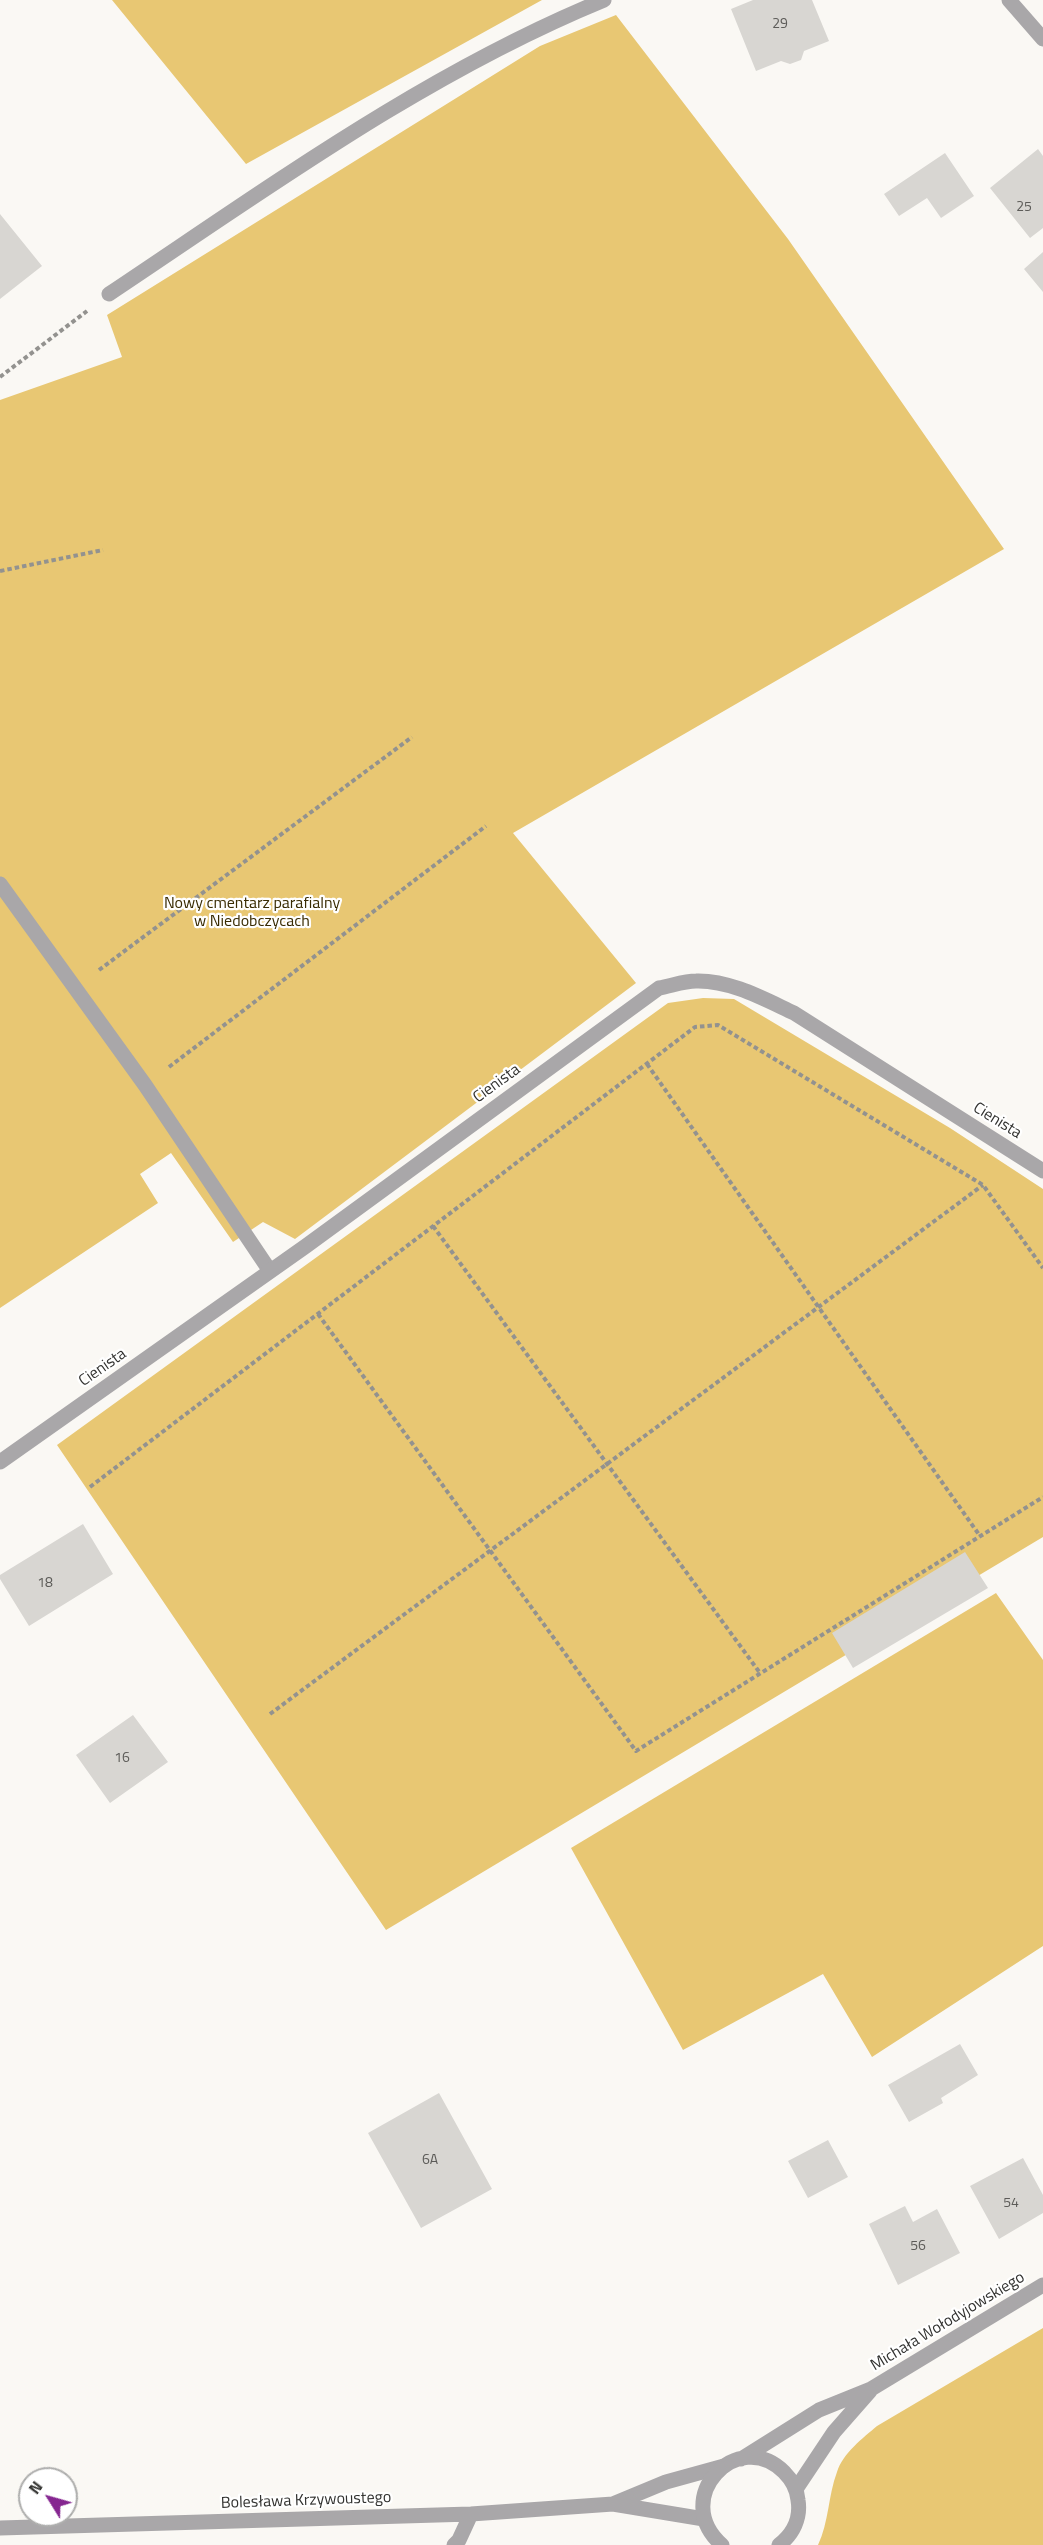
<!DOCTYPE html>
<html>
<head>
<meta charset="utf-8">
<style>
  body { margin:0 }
  #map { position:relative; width:1043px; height:2545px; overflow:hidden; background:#faf8f4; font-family:"Titillium Web",sans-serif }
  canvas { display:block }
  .north { position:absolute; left:18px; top:2467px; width:60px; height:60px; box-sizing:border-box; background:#fff; border:2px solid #adadac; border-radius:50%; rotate:307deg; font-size:16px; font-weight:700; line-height:24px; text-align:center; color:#323230 }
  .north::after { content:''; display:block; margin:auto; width:21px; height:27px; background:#852690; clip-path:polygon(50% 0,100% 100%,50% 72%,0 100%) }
</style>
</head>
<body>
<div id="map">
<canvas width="1043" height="2545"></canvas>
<div class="north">N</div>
</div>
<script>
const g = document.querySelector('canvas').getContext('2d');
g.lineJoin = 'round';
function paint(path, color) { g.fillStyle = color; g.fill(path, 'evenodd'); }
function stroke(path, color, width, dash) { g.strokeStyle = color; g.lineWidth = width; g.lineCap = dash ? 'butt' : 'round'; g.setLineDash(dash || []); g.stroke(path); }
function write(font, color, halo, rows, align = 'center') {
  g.font = font + ' "Titillium Web",sans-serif'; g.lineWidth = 4.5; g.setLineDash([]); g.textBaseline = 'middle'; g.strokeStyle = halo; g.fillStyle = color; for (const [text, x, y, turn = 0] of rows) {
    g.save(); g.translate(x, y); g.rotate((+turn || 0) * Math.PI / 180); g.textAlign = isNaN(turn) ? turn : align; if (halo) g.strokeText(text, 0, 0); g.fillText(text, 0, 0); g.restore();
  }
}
const green = new Path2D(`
  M112 0H542L246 164Z
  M616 15 788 239 1004 549 513 833 636 983 295 1239 263 1222 233 1242 171 1153 140 1174 158 1203 0 1308V400L122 357 107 315 540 46Z
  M703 998 734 999 950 1128 1043 1189V1537L386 1930 57 1445 668 1003Z
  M996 1593 1043 1660V1946L872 2057 823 1974 683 2050 571 1848Z
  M1043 2328V2545H818C829 2522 828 2496 837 2472 843 2453 863 2438 877 2426Z`);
const building = new Path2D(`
  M753 0H812L829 41 804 51 801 60 790 64 781 61 756 71 731 9Z
  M1038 149 1043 156V228L1030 238 990 188Z
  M945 153 974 196 941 218 927 198 899 216 884 194Z
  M0 214 42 266 0 299Z
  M1043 252V292L1024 269Z
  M83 1524 113 1574 29 1626 0 1579V1575Z
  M965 1552 988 1588 853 1668 832 1633Z
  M133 1715 168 1762 110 1803 76 1755Z
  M960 2044 978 2075 941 2098 943 2103 909 2122 888 2085Z
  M439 2093 492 2189 421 2228 368 2133Z
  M828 2140 848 2177 808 2198 788 2161Z
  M1023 2158 1043 2195V2213L999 2239 970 2186Z
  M905 2206 913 2222 937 2209 960 2253 898 2285 869 2224Z`);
const path = new Path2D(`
  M0 377 87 311
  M0 571 103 550
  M99 970 412 737
  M647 1064 980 1536
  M169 1067 486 826
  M433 1226 760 1673
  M318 1314 636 1751 1043 1497
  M90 1487 695 1027 718 1025 983 1185 1043 1268
  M270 1714 983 1185`);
const service = new Path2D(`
  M109 294C268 188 426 73 604 0`);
const pedestrian = new Path2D(`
  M0 884 145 1085 270 1271`);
const minor = new Path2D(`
  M1009 0 1043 39
  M0 1462 306 1246 659 988C671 986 684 981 696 981 730 980 764 999 794 1013L1043 1171
  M613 2504 666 2482 724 2466
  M0 2528 471 2514 613 2504 704 2519
  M454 2545 459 2540 471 2514`);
const tertiary = new Path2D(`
  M741 2459 819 2410 871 2389 1043 2285
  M796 2489 834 2432 870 2391
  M722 2545C669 2498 738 2426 784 2472 792 2480 797 2489 798 2500 801 2518 793 2534 779 2545`);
const numberNames = [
  ["29",780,25],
  ["25",1024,208],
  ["18",45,1584],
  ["16",122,1759],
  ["6A",430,2161],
  ["54",1011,2204],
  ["56",918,2247]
];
const parkNames = [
  ["Nowy cmentarz parafialny",252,904],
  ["w Niedobczycach",252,922]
];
const streetNames = [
  ["Cienista",497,1084,-36],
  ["Cienista",997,1121,32],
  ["Cienista",103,1368,-35],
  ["Michała Wołodyjowskiego",948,2322,-31],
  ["Bolesława Krzywoustego",306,2501,-2]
];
paint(green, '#e8c773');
paint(building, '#d8d6d2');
stroke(path, '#93928f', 4, [4.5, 3]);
stroke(service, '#a9a7a9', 15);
stroke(pedestrian, '#a9a7a9', 15);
stroke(minor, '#a9a7a9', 15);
stroke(tertiary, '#a9a7a9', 15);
write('14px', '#5c5b58', null, numberNames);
write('16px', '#392b02', '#fff', parkNames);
write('16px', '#323230', '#fff', streetNames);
</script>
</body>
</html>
